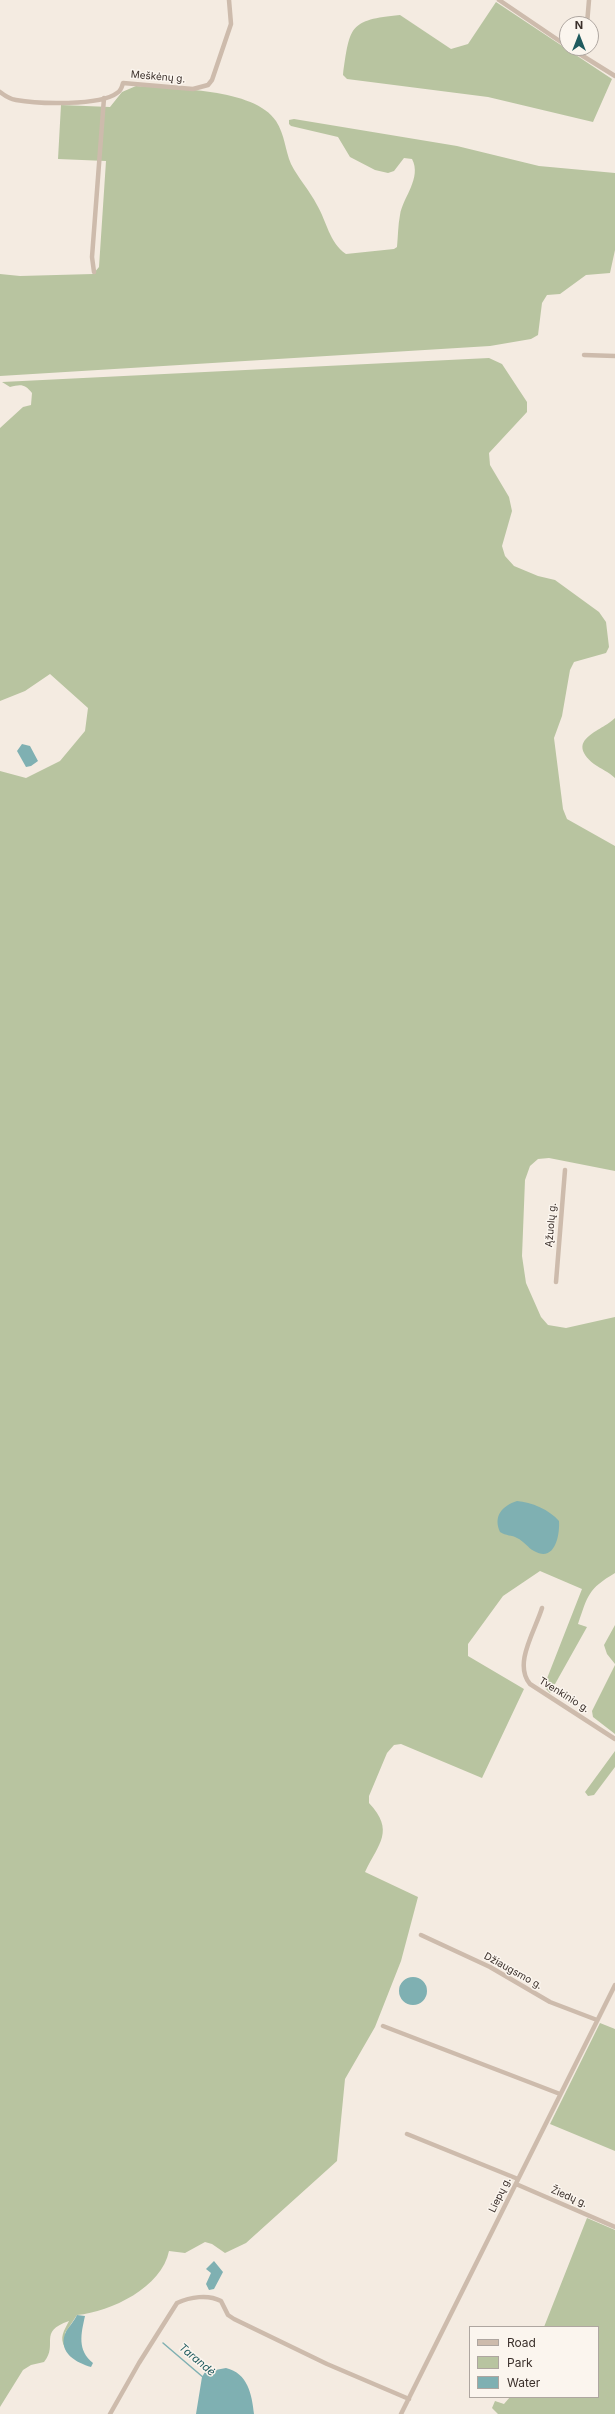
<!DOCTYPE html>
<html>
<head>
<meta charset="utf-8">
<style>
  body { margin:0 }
  #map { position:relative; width:615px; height:2414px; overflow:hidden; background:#f4ebe1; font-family:Inter,sans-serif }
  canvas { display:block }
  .legend { position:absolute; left:469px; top:2326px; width:130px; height:72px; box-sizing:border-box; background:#fbf5ee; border:1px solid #aea6a0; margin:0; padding:5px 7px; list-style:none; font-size:12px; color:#3b302b }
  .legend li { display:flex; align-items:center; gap:8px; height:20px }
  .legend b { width:20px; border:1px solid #aea6a0 }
  .north { position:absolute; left:559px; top:16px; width:40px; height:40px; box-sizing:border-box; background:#fbf5ee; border:1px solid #aea6a0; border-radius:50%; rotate:0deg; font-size:11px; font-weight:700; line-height:16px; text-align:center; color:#3b302b }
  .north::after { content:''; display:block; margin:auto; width:14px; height:18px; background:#1f5a5e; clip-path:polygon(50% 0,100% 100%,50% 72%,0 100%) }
</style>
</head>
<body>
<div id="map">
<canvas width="615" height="2414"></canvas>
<ul class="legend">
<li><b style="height:5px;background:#cdbbac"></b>Road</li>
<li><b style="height:11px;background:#b8c4a0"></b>Park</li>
<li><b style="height:11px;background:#7fb0b2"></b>Water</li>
</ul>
<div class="north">N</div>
</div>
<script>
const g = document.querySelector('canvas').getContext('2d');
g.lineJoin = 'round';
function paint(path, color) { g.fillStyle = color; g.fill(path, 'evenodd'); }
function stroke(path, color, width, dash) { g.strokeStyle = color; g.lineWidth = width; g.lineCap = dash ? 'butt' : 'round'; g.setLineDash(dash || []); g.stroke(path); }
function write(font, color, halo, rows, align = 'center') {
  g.font = font + ' Inter,sans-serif'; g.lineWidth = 3; g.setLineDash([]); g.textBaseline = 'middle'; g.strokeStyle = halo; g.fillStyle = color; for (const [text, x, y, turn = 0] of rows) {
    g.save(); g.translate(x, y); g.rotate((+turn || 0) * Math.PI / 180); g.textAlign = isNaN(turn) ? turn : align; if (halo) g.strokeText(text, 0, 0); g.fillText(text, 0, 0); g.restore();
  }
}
const green = new Path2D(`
  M496 2 612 79 593 122 488 97 347 79 343 75C350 26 349 20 400 15L451 49 468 44Z
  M136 86C173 89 255 88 276 121 285 135 285 150 291 164 298 178 310 191 317 205 327 222 329 242 346 254L394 249 397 247C398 236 398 225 400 215 403 197 422 178 412 159L404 158 394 171 388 173 375 170 350 157 338 137 291 126 289 124V120L294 119 457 146 539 166 615 173V250L610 273 586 275 560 294 547 295 542 303 538 335 531 339 490 346 0 376V274L20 276 93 274 99 267 106 161 58 159 61 105 110 107 122 92Z
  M489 358 502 364 527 402V412L489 453 490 465 509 497 512 511 502 546 505 556 514 566 538 576 555 580 599 612 606 622 609 647 606 653 574 662 570 670 562 716 554 738 563 809 567 819 615 846V1171L549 1158 538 1159 530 1166 525 1180 522 1256 526 1283 541 1317 548 1325 566 1328 615 1317V1573C588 1589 588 1595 578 1624L587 1627 550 1693 544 1687 546 1681 582 1589 540 1571 503 1596 468 1644V1656L524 1689 482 1778 401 1744 394 1745 387 1753 369 1796V1803C395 1831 379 1843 365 1872L418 1897 401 1961 375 2027 345 2079 337 2161 246 2243 225 2253 212 2244 205 2242 185 2253 169 2251C162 2287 111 2312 77 2315L65 2333V2348C59 2337 64 2331 69 2321 37 2332 59 2344 44 2362L31 2365 23 2370 0 2407V771L26 778 60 761 85 731 88 708 50 674 25 691 0 701V428L23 407 31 405 32 393C25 384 21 384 10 387L2 382Z
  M615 718V778C609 772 601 769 594 764 564 739 601 732 615 718Z
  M615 1625V1664L607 1654 604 1645Z
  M615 1665V1734L593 1717 592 1711Z
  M615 1751V1767L594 1795 588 1796 585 1792Z
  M600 2023 615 2029V2151L550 2124Z
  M587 2218 615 2230V2414H498L492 2408 495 2401 504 2404 510 2397H598V2327H544Z`);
const water = new Path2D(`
  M22 744 30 746 38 761 31 766 26 767 17 751Z
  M517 1501C531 1502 550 1510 559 1521 560 1535 555 1563 534 1551 528 1548 524 1541 517 1538 512 1535 506 1536 500 1532 493 1516 502 1506 517 1501Z
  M399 1991a14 14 0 1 1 28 0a14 14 0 1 1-28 0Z
  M214 2261 223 2272 214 2289 209 2290 206 2284 211 2273 206 2269Z
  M77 2315 85 2316C81 2334 77 2350 93 2363L91 2367C77 2363 58 2353 65 2334 67 2328 74 2322 77 2315Z
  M226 2368C248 2373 252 2395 254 2414H196L202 2377 205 2372Z`);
const stream = new Path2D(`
  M163 2343 204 2378`);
const street = new Path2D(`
  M499 0 567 46
  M587 24 589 0
  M570 48 615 76
  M579 54 583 48
  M0 92C5 96 10 99 16 100 38 104 100 106 117 93 121 91 122 87 123 83L193 89 208 85 212 80 231 24 229 0
  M94 272 92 257 104 98
  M584 355 615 356
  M556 1282 565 1170
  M542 1608C535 1631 513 1664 530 1684L615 1739
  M421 1935 490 1967 550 2002 597 2020
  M383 2026 560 2094
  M407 2134 518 2179
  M516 2184 615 2227
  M110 2414 139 2363 177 2303C190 2297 208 2294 221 2301L228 2315 234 2319 327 2364 409 2399
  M401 2414 615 1985`);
const streetNames = [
  ["Meškėnų g.",158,77,5],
  ["Ąžuolų g.",551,1225,-85],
  ["Tvenkinio g.",564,1695,32],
  ["Džiaugsmo g.",513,1971,29],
  ["Liepų g.",500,2195,-64],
  ["Žiedų g.",569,2197,23]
];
const waterNames = [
  ["Tarandė",197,2360,40]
];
paint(green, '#b8c4a0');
paint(water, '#7fb0b2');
stroke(stream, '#7fb0b2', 1.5);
stroke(street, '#cdbbac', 4.5);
write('10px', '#3b302b', '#fbf5ee', streetNames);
write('italic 11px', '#1f5a5e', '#fbf5ee', waterNames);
</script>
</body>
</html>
